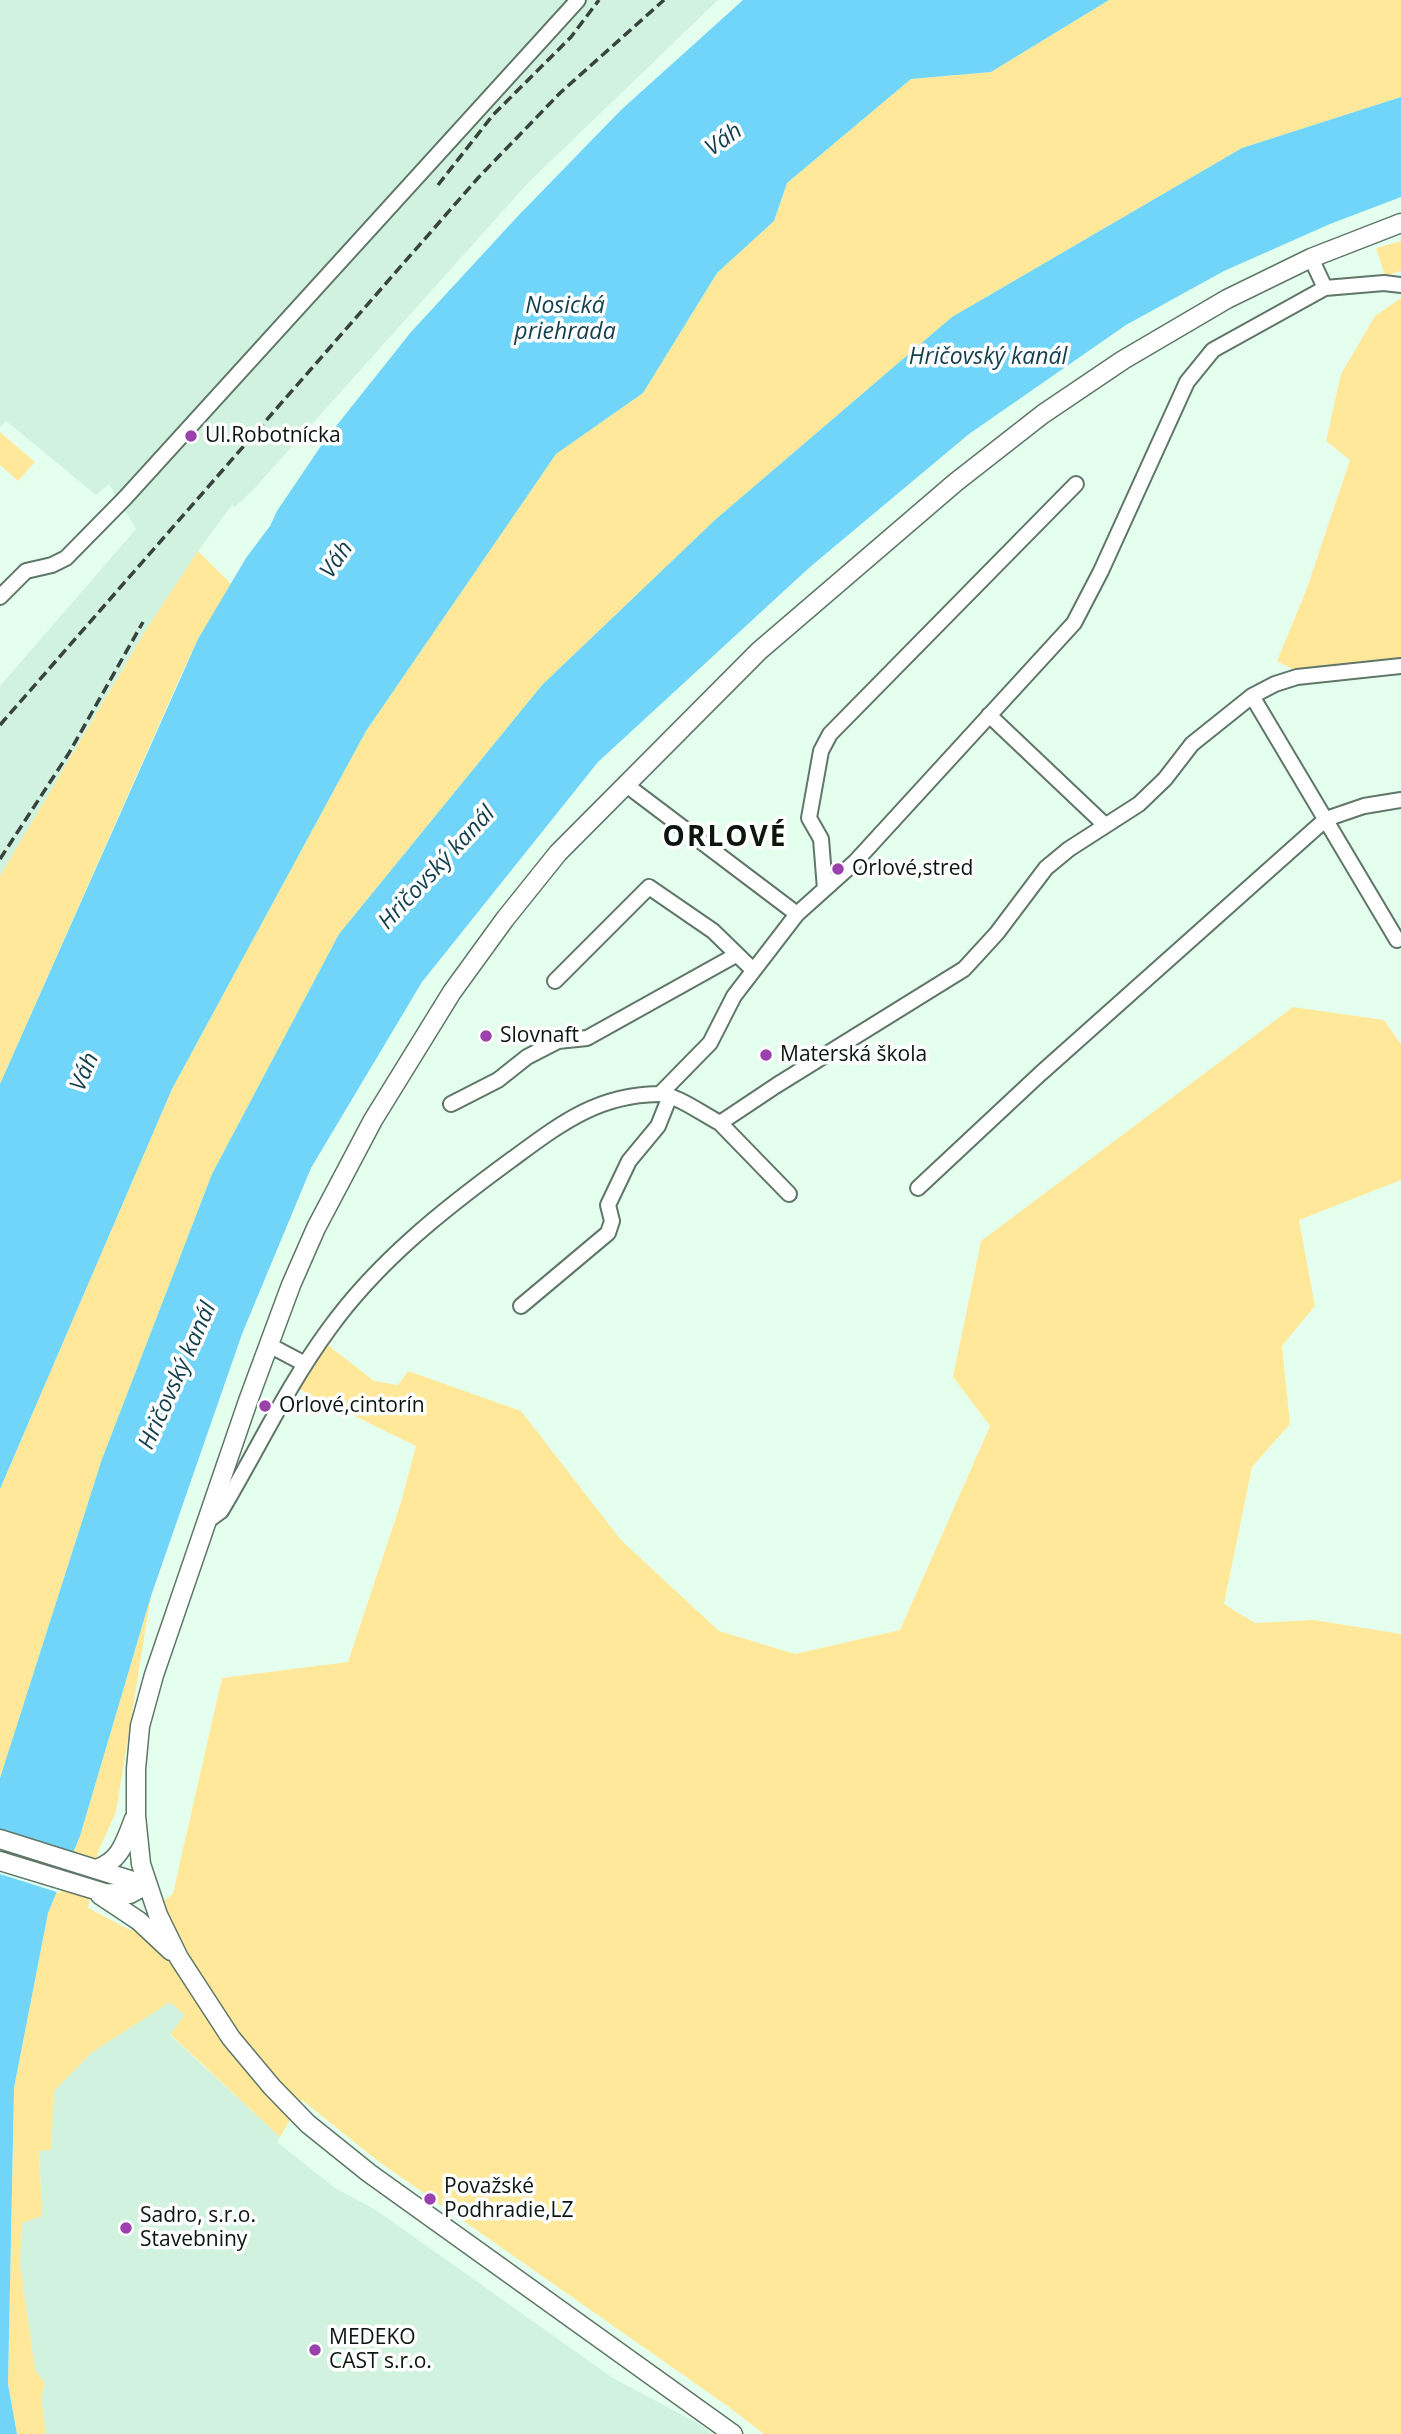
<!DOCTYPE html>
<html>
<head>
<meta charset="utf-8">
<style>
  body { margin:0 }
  canvas { display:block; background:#e5ffee }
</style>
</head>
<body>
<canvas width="1401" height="2434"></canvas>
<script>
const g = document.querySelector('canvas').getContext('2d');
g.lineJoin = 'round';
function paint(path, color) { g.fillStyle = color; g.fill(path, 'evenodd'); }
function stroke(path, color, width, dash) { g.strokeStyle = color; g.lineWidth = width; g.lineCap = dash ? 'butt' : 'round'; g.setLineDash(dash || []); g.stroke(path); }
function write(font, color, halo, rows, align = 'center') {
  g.font = font + ' "Open Sans",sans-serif'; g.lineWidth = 7; g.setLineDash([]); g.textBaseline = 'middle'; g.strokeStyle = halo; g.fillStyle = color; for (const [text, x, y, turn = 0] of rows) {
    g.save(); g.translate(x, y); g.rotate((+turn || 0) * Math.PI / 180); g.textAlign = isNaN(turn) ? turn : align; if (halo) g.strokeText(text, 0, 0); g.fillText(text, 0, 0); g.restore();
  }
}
const built = new Path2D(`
  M0 0H718L527 184 253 490 235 507 232 505 198 551 146 630 0 876V686L136 529 109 484 96 495 6 421 0 427Z
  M170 2002 185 2015 170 2035 280 2137 277 2142 335 2188 376 2210 613 2378 701 2425 712 2434H46L41 2397 45 2383 35 2370 20 2264 22 2222 42 2216 39 2150H51L54 2091 91 2053Z`);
const green = new Path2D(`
  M1109 0H1401V97L1242 148 952 317 716 519 542 685 339 934 212 1174 102 1459 0 1778V1489L172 1089 366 731 556 454 643 393 717 273 774 221 787 183 911 79 991 72Z
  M1401 241V271L1385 276 1376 248Z
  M1401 298V660L1296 671 1277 661 1307 588 1350 460 1326 441 1341 374 1375 316Z
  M0 432 35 462 18 481 0 465Z
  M198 551 231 584 198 639 177 684 0 1084V876L146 630Z
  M1293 1007 1384 1020 1401 1044V1180L1299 1220 1315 1306 1282 1346 1290 1424 1252 1467 1224 1604 1255 1623 1314 1620 1401 1634V2434H764L726 2405 378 2161 302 2100 280 2137 170 2034 185 2015 170 2002 91 2053 54 2091 51 2150 39 2151 42 2216 22 2223 20 2264 35 2370 45 2383 41 2397 46 2434H17L8 2384 14 2088 48 1913 80 1836 151 1596 116 1812 98 1852 88 1908 130 1930 173 1893 222 1678 348 1662 401 1502 416 1446 297 1388 324 1342 374 1381 398 1385 408 1371 521 1411 621 1540 719 1631 795 1654 900 1630 990 1426 953 1377 981 1241Z`);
const water = new Path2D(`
  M743 0H1109L991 72 911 79 787 183 774 221 717 273 643 393 556 454 366 731 172 1089 0 1489V1084L198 639 246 558 270 526 277 511 325 440 411 332 517 217 621 110Z
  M1401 97V197L1330 224 1224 271 1126 325 969 434 810 567 598 762 422 982 311 1168 242 1334 151 1596 80 1836 48 1913 14 2088 8 2384 17 2434H0V1778L102 1459 212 1174 339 934 542 685 716 519 952 317 1242 148Z`);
const pier = new Path2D(`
  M0 1853 68 1875 60 1893 0 1874Z`);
const minor = new Path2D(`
  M1311 258 1325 288
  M0 597 26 571 52 565 66 558 125 498 578 0
  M1252 696 1397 940
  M989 715 1105 825
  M625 784 797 914
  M825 889 821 839 809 818 821 751 830 734 1076 484
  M555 981 649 887 713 931 752 969
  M660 1094 710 1043 734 996 797 914 855 862 1074 623 1101 571 1187 382 1213 350 1325 288 1384 283 1401 285
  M451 1104 498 1080 527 1057 558 1041 587 1038 736 955
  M720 1123 789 1194
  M918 1188 1040 1074 1326 819 1364 806 1401 800
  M521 1306 608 1233 612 1221 608 1205 629 1161 658 1126 670 1096
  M269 1345 305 1364
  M206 1522 221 1511C257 1451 287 1386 329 1329 378 1261 444 1209 511 1160 559 1125 596 1095 658 1094 676 1094 704 1115 720 1123L777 1085 964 969 997 933 1046 868 1069 849 1139 804 1165 779 1192 744 1252 696 1275 684 1297 677 1401 666`);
const major = new Path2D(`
  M0 1839 146 1885
  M0 1861 105 1893 130 1894 146 1885
  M96 1869C121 1861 125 1841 134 1819
  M100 1895 139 1921 171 1951
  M733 2434 369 2173 308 2124 272 2087 231 2038 179 1958 158 1915 141 1864 136 1816V1769L140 1726 154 1675 248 1401 291 1285 316 1228 373 1120 452 992 505 919 558 853 759 651 956 482 1043 414 1123 360 1227 299 1311 258 1401 223`);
const rail = new Path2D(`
  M438 185 493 115 571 37 599 0
  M0 725 478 178 560 93 664 0
  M0 859 69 753 143 622`);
const markers = [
  [191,436,7,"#9a41ad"],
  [838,869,7,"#9a41ad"],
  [486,1036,7,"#9a41ad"],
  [766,1055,7,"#9a41ad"],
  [265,1406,7,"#9a41ad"],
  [430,2199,7,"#9a41ad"],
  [126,2228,7,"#9a41ad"],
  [315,2350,7,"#9a41ad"]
];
const poiNames = [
  ["Ul.Robotnícka",205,436],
  ["Orlové,stred",852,869],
  ["Slovnaft",500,1036],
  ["Materská škola",780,1055],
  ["Orlové,cintorín",279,1406],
  ["Považské",444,2187],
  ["Podhradie,LZ",444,2211],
  ["Sadro, s.r.o.",140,2216],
  ["Stavebniny",140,2240],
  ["MEDEKO",329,2338],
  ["CAST s.r.o.",329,2362]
];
const waterNames = [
  ["Váh",724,140,-35],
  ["Nosická",565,306],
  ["priehrada",565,332],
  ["Hričovský kanál",988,357],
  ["Váh",337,560,-56],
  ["Hričovský kanál",437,868,-47],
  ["Váh",85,1072,-67],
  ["Hričovský kanál",178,1376,-66]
];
const districtNames = [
  ["ORLOVÉ",725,838]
];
paint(built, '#d1f2de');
paint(green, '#ffe899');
paint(water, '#70d5f8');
paint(pier, '#e5ffee');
stroke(minor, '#5f7668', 18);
stroke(major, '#5f7668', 21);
stroke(minor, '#fff', 14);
stroke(major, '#fff', 18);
stroke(rail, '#37433c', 3.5, [10, 5]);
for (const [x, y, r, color] of markers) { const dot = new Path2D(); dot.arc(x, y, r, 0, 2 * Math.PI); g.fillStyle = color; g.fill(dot); stroke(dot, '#fff', 2.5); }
write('21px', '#0c1510', '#fff', poiNames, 'left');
write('italic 23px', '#113f4d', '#fff', waterNames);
g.letterSpacing = '2px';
write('bold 28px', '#0c1510', '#fff', districtNames);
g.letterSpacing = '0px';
</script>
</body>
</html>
